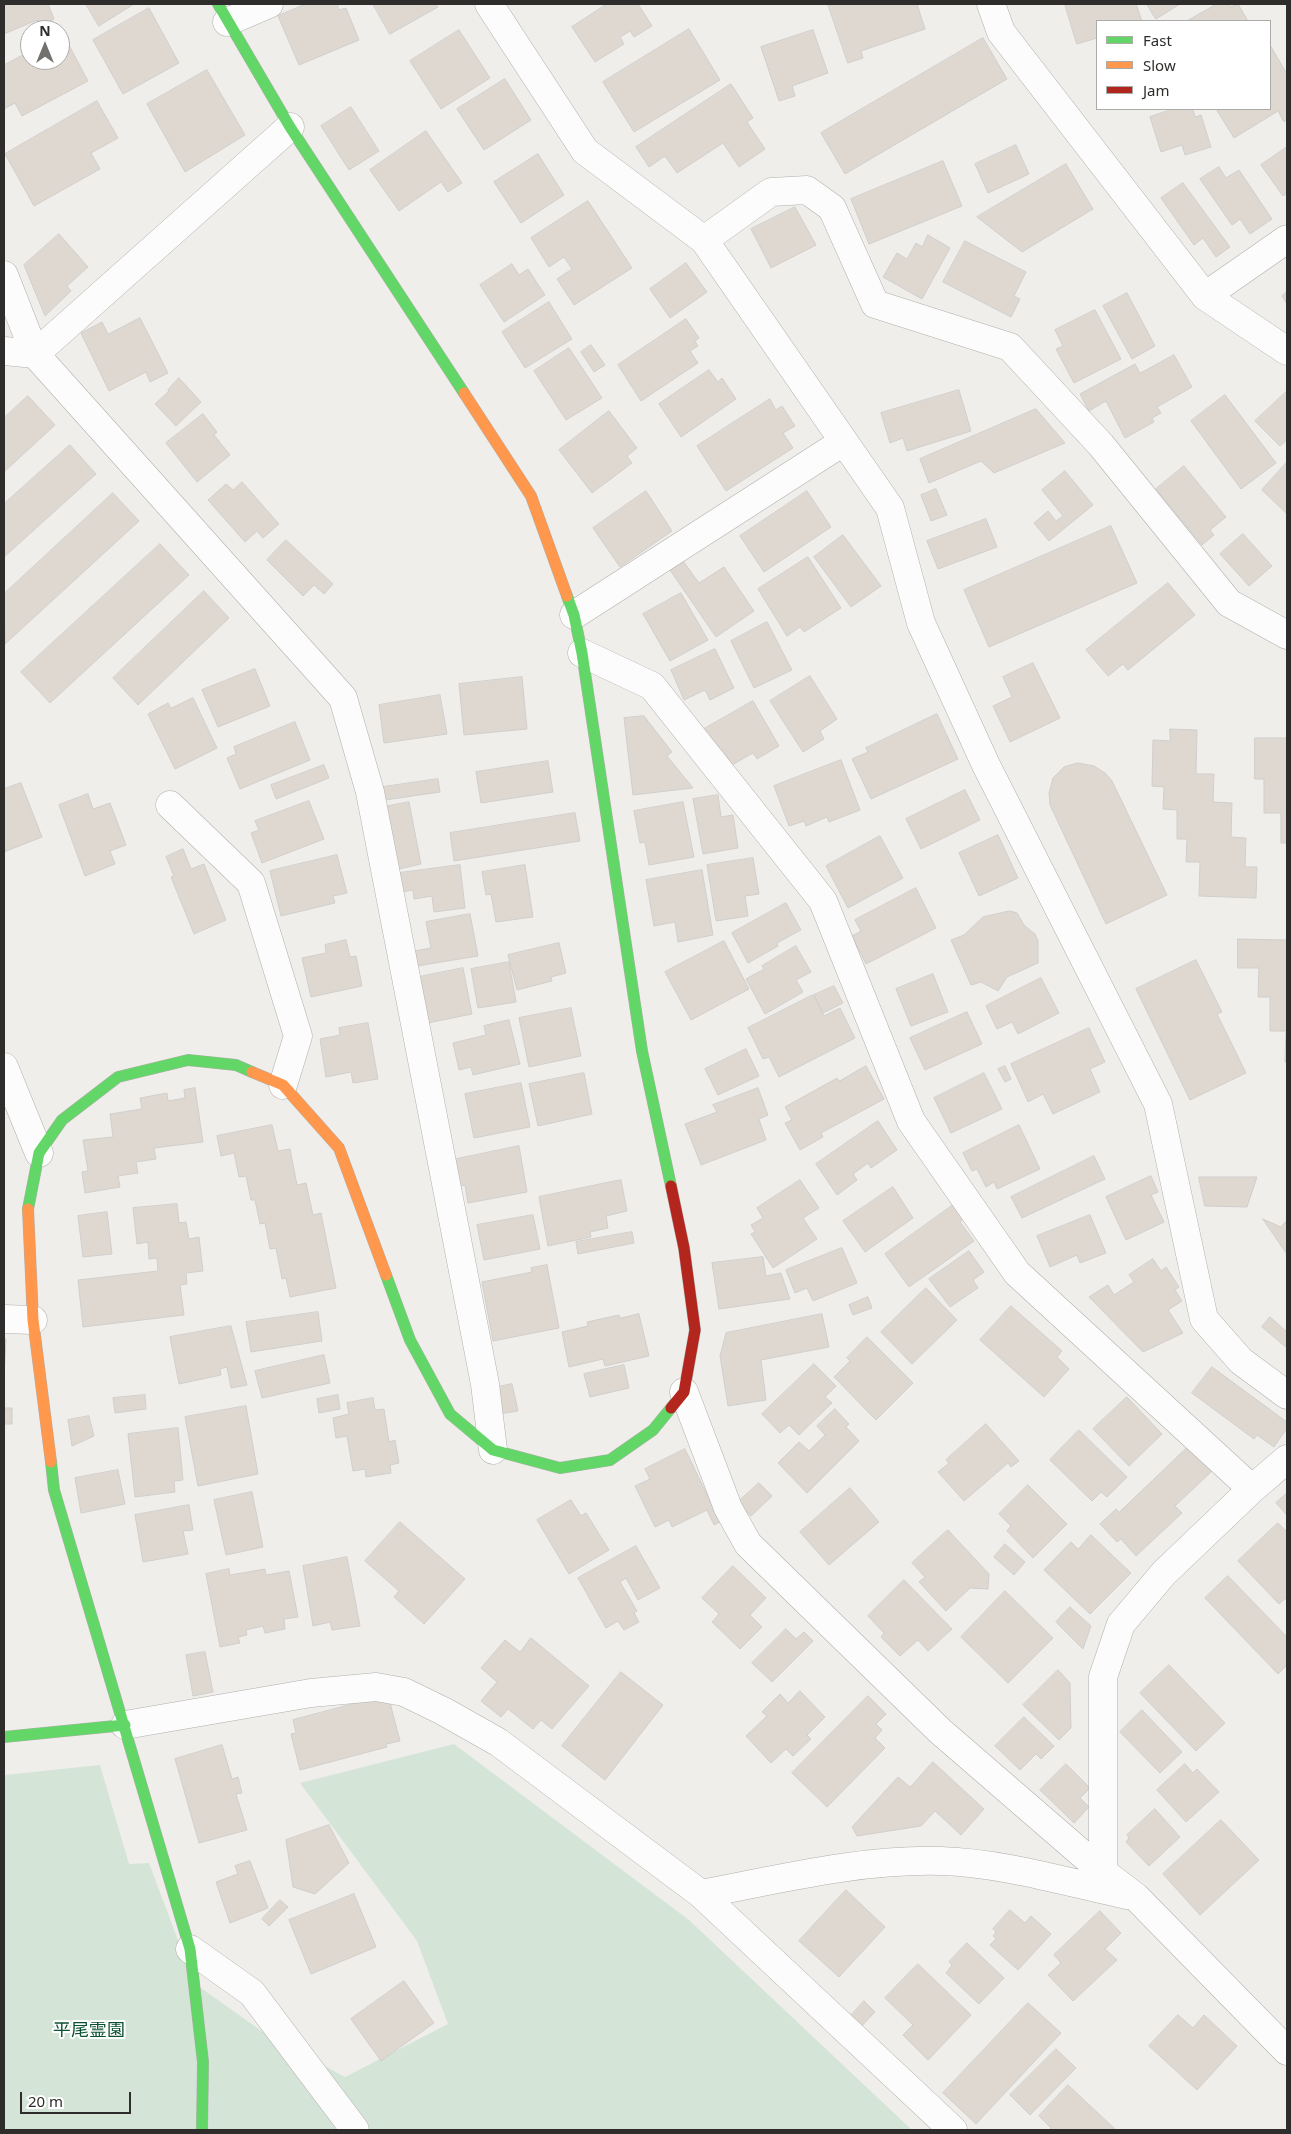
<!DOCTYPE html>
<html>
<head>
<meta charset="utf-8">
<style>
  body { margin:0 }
  #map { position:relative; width:1291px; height:2134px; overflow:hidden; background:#f0eeeb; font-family:"Noto Sans",sans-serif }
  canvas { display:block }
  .frame { position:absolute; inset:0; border:5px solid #2f2d2b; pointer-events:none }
  .legend { position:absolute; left:1096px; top:20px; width:175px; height:90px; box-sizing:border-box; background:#fff; border:1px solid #acabaa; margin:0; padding:6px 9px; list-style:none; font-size:15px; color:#2f2d2b }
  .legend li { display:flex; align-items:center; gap:10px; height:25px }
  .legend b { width:25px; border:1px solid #acabaa }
  .north { position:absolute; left:20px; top:20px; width:50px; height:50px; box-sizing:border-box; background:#fff; border:1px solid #acabaa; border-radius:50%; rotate:0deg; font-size:14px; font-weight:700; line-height:20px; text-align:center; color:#2f2d2b }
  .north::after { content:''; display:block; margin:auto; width:18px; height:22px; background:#73716e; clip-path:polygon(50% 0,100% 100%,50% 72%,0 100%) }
  .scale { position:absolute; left:20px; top:2092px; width:111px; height:22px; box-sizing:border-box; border:2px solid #2f2d2b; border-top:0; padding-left:6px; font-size:15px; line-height:18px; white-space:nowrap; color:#2f2d2b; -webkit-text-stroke:4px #fff; paint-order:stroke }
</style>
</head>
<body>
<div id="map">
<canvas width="1291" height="2134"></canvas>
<div class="frame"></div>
<ul class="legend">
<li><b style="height:6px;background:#63d668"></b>Fast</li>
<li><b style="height:6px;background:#ff974d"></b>Slow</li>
<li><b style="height:6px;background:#b3261e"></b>Jam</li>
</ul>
<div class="north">N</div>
<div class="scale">20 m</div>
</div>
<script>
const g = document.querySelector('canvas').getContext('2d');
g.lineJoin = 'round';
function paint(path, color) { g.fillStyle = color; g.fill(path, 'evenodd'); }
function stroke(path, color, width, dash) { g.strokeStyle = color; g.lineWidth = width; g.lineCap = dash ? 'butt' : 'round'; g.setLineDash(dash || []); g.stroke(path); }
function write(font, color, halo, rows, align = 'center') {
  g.font = font + ' "Noto Sans","Noto Sans JP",sans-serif'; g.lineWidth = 4; g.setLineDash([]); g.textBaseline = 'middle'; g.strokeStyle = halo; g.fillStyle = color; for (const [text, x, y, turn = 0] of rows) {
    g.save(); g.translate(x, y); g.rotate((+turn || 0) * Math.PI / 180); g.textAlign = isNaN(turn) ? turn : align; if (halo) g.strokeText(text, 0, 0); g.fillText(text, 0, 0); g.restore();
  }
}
const green = new Path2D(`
  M454 1744 689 1920 912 2130H4V1775L100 1765 129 1864 149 1863 194 1983 263 2032 345 2077 448 2024 417 1941 300 1783Z`);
const building = new Path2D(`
  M4 4H48L54 19 39 26 37 20 4 34Z
  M86 4H134L99 26Z
  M306 4H337L339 10 346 8 359 40 299 65 278 16Z
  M373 4H436L438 7 390 34Z
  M607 4H638L652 26 634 37 630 31 620 37 624 44 595 62 572 27Z
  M828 4H917L925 29 861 51 863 58 848 63Z
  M1065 4H1136L1142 21H1097V38L1077 44Z
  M1147 4H1180L1156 19Z
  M1217 4H1229L1231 7 1238 4 1248 21H1187Z
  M149 8 179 63 123 94 93 40Z
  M689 29 720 80 634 132 603 82Z
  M459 30 490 78 441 109 410 61Z
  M813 30 828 73 792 86 795 96 779 101 761 47Z
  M63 34 88 81 22 116 15 103 4 109V65L30 51V60H60V35Z
  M983 38 1007 79 845 174 821 133Z
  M1270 45 1287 74V119L1284 122 1278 111 1234 138 1216 109H1270Z
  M207 70 245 135 185 172 147 104Z
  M505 79 531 120 484 150 457 109Z
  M731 84 753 118 747 122 765 149 739 167 723 143 677 173 665 156 649 167 636 147Z
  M97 101 118 138 91 153 100 169 34 206 5 154Z
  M351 107 379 151 349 170 321 126Z
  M1173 109H1193L1195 117 1201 115 1211 147 1185 155 1182 145 1161 152 1150 117Z
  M426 131 462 183 448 192 441 182 399 211 370 170Z
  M1016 145 1029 174 988 193 975 164Z
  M1287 147V193L1283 196 1261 165Z
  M538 154 564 195 521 223 494 182Z
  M943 161 962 206 869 244 851 199Z
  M1066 164 1093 209 1022 252 977 217Z
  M1219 167 1226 178 1239 170 1272 219 1250 234 1240 219 1232 225 1200 179Z
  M1183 183 1230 247 1216 257 1203 238 1194 245 1161 198Z
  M588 201 632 268 574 305 557 279 572 269 564 257 549 267 531 238Z
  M795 207 816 245 771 268 751 229Z
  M59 234 88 267 67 286 71 291 45 316 24 265Z
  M928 235 950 248 922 299 883 277 897 253 907 259 916 243 922 247Z
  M965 241 1026 272 1014 296 1020 299 1011 317 943 282Z
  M686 263 707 292 670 318 650 289Z
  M512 264 519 275 528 269 545 295 504 322 480 285Z
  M1287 292V304L1282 296Z
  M1127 293 1155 346 1132 359 1103 306Z
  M549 302 572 339 525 368 502 332Z
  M1095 310 1121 359 1074 383 1056 349 1063 346 1055 330Z
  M140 318 168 373 150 382 146 372 109 391 81 333 102 322 108 334Z
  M686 319 699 338 695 341 698 346 690 351 698 363 641 401 618 365Z
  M591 345 605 365 594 372 581 352Z
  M569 348 602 398 566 420 534 371Z
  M1174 355 1192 387 1157 407 1161 413 1152 418 1154 422 1125 438 1106 401 1089 411 1080 394 1135 364 1140 373Z
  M709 370 718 382 722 378 736 399 681 437 659 404Z
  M179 378 201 402 176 426 155 404 169 391 168 390Z
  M959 390 971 431 907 451 903 438 890 443 881 413Z
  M1287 391V440L1280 446 1255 421Z
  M1225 395 1276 463 1241 489 1191 421Z
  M28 396 55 425 4 472V418Z
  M770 399 776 410 782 406 795 426 783 433 793 448 726 491 697 446Z
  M1036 409 1065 443 994 473 981 461 929 483 920 459Z
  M609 411 637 448 627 456 632 463 592 493 559 450Z
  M203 414 217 432 214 435 230 455 197 482 166 443Z
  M70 445 96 474 4 557V504Z
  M1287 462V514L1262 490Z
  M1184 466 1226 517 1210 530 1214 535 1202 545 1156 489Z
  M1065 471 1093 505 1049 541 1034 523 1048 511 1056 521 1063 516 1042 490Z
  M242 482 279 524 263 538 257 531 245 542 208 500 226 484 233 490Z
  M936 489 947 515 931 521 921 495Z
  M646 491 672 531 620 567 593 528Z
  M807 491 831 527 764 572 740 536Z
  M113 493 139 521 5 644 4 594Z
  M986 519 997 547 938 569 927 541Z
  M1111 526 1137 583 989 647 964 590Z
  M1243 534 1272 566 1249 586 1220 554Z
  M843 535 881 586 851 607 814 557Z
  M286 540 333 584 324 594 314 585 303 596 267 560Z
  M160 544 189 575 50 703 21 672Z
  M808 557 841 608 804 632 800 627 787 636 758 589Z
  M683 561 699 583 724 567 754 611 716 637 670 570Z
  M1168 583 1195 615 1128 670 1123 664 1108 676 1086 650Z
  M204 591 229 618 138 705 113 678Z
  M681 593 708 640 670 661 643 614Z
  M767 622 792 670 754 688 731 641Z
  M715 649 734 688 710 700 705 690 684 700 671 670Z
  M1033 663 1060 718 1010 742 993 706 1012 697 1003 677Z
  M255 669 270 706 218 727 202 690Z
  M810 676 837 719 820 731 824 739 803 752 770 701Z
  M522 677 527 729 464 735 459 684Z
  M440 695 447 734 384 743 379 705Z
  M193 698 217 748 175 769 148 714 168 703 171 708Z
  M753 701 779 746 757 759 753 753 732 765 723 750 718 753 704 729Z
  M937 714 958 759 871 799 852 759 868 752 866 748Z
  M644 716 672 752 667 756 693 788 633 795 624 718Z
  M295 722 310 760 240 789 227 758 236 754 234 747Z
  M1170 729 1197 730 1196 774H1214L1213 802 1232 803 1231 837 1246 838 1245 867H1257L1256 898 1199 896 1200 862H1186L1187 839H1177V810L1163 809 1164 787 1152 786 1153 740 1170 741Z
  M1255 738H1287V843H1281V813H1264V779H1255Z
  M841 760 860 810 829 822 827 817 806 826 804 821 789 826 774 786Z
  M548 761 553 792 481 803 476 772Z
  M1078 763 1094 766 1105 773 1112 781 1167 895 1106 924 1050 805 1049 793 1053 778 1064 767Z
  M324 765 329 778 276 799 271 785Z
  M438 779 440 792 385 800 383 787Z
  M21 783 42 837 4 852V789Z
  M965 790 980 820 921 849 906 819Z
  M88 794 93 809 110 803 126 845 110 851 115 864 85 876 59 805Z
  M718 795 721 817 733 815 738 848 703 854 693 799Z
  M309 801 324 839 262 863 251 833 259 830 255 821Z
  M409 802 421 864 386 872 374 809Z
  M683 802 694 857 649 865 645 842 640 843 634 811Z
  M575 813 580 841 454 861 450 833Z
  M998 835 1018 878 979 896 959 853Z
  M880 836 903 878 848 908 826 866Z
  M183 849 191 869 204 864 226 920 194 934 171 877 174 876 166 857Z
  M337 855 347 893 333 896 335 903 281 916 270 871Z
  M753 858 759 894 745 896 748 916 716 921 707 865Z
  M460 865 465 908 434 912 432 896 414 899 413 890 395 893 392 874Z
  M525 865 533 917 496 922 491 894 486 895 482 872Z
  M702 870 713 935 678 942 675 922 654 926 646 880Z
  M916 888 936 928 866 964 852 936 861 931 855 920Z
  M786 903 801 930 777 943 778 946 748 963 732 933Z
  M1010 911 1017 913 1024 925 1035 934 1038 941V963L1007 977 998 991 981 982 971 985 951 940 964 935 983 917Z
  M470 914 478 956 417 966 414 951 431 948 426 922Z
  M1238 939 1287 940V1062H1285L1286 1031H1270V997H1258L1259 968H1238Z
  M346 940 350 957 356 956 362 986 311 997 302 958 326 953 325 945Z
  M724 941 749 989 691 1020 665 972Z
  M559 943 566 973 551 977 552 981 517 990 508 955Z
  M796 946 811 972 796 980 803 992 765 1014 746 979 764 969 762 966Z
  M1196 960 1222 1012 1217 1014 1246 1073 1190 1100 1136 989Z
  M509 962 516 1002 478 1008 471 969Z
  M463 968 472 1014 428 1023 419 977Z
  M933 974 948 1012 911 1026 896 989Z
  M1041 978 1059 1013 1018 1034 1012 1022 997 1029 986 1006Z
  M834 986 843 1003 823 1013 814 995Z
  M813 995 824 1016 840 1008 855 1038 779 1077 769 1057 763 1059 748 1028Z
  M571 1008 581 1056 529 1067 519 1018Z
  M967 1012 982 1044 925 1070 910 1038Z
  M509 1020 520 1064 473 1075 471 1067 459 1070 453 1043 486 1035 484 1026Z
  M368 1023 378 1079 353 1083 351 1072 326 1077 320 1039 340 1035 339 1028Z
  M1089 1028 1105 1062 1090 1069 1100 1092 1053 1114 1043 1094 1028 1102 1011 1064Z
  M746 1049 759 1076 718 1095 705 1069Z
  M866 1066 884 1099 821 1133 823 1137 800 1150 785 1123 792 1120 785 1107 837 1078 839 1081Z
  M1005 1066 1011 1079 1005 1082 998 1069Z
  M584 1073 592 1114 538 1126 529 1084Z
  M984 1073 1002 1109 951 1133 934 1098Z
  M521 1083 530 1127 474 1138 465 1094Z
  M195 1088 203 1142 154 1148 156 1159 136 1162 138 1173 118 1176 120 1187 85 1193 82 1172 88 1171 83 1140 113 1137 110 1114 142 1109 140 1098 167 1093 168 1101 185 1098 184 1090Z
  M758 1088 768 1115 759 1119 766 1140 701 1165 685 1124 717 1112 713 1105Z
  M878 1121 897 1150 871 1168 868 1163 853 1174 857 1180 837 1195 816 1164Z
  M272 1125 278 1151 290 1149 297 1185 306 1183 313 1215 321 1213 336 1288 290 1297 286 1278 282 1279 276 1248 270 1249 265 1223 260 1224 255 1200H251L246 1176 239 1177 234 1153 221 1156 217 1136Z
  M1019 1125 1040 1169 997 1189 994 1182 986 1187 977 1169 972 1171 963 1153Z
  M519 1146 527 1192 468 1203 465 1185 457 1187 452 1160Z
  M1094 1156 1105 1179 1022 1218 1011 1197Z
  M1151 1176 1158 1192 1151 1195 1164 1222 1126 1240 1106 1197Z
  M1199 1177H1257L1247 1207 1205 1206Z
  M621 1180 627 1211 606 1216 608 1228 590 1232 591 1237 548 1246 539 1197Z
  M800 1180 819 1208 803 1218 817 1239 773 1268 751 1234 755 1232 751 1225 763 1218 757 1208Z
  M893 1187 913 1218 865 1252 843 1221Z
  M177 1204 179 1223 186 1222 189 1239 199 1237 203 1271 186 1273 187 1284 180 1285 184 1315 83 1327 78 1280 158 1271 157 1258 149 1259 148 1242 137 1244 133 1208Z
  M953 1205 963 1219 960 1222 974 1241 909 1287 885 1254Z
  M107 1212 112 1254 83 1257 78 1216Z
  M533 1215 540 1249 484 1260 477 1225Z
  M1090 1215 1106 1253 1080 1263 1077 1255 1050 1267 1037 1236Z
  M1263 1219 1281 1227 1287 1220V1254Z
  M632 1232 634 1243 578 1254 576 1242Z
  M842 1248 857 1283 813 1301 807 1288 795 1293 786 1270Z
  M969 1251 984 1272 973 1280 978 1288 950 1307 929 1279Z
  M763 1257 766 1276 781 1273 790 1299 719 1309 712 1263Z
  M1153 1259 1161 1271 1166 1267 1179 1287 1175 1290 1182 1301 1168 1310 1183 1333 1143 1352 1089 1297 1108 1285 1114 1295 1134 1282 1129 1275Z
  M547 1265 559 1328 493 1341 482 1282 532 1272 531 1268Z
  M926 1288 957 1320 912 1364 881 1332Z
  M868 1297 872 1308 853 1315 849 1305Z
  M1011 1306 1062 1351 1057 1357 1069 1369 1044 1397 980 1340Z
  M318 1312 322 1341 251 1352 246 1322Z
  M639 1314 649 1356 605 1366 603 1359 569 1367 562 1332 588 1326 587 1322 619 1315 620 1318Z
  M822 1314 829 1347 761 1360 766 1400 728 1406 720 1356 726 1333Z
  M1270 1317 1287 1332V1348L1262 1327Z
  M231 1326 247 1385 231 1388 227 1367 220 1369 221 1375 179 1384 170 1337Z
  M867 1337 913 1383 876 1420 834 1377 850 1361 847 1358Z
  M4 1339H6L4 1380Z
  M324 1355 330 1383 262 1398 255 1371Z
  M814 1364 836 1386 825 1397 832 1403 799 1435 789 1425 780 1433 762 1414Z
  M624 1365 629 1388 590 1397 584 1374Z
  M1212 1367 1287 1422V1428L1274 1447 1257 1435 1254 1439 1192 1393Z
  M512 1384 518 1411 499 1414 493 1388Z
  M145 1395 146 1409 115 1413 113 1398Z
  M338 1395 340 1409 319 1413 317 1399Z
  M1127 1397 1162 1434 1129 1466 1093 1429Z
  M373 1398 375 1410 384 1409 389 1442 395 1440 399 1463 390 1465 391 1473 366 1477 365 1469 353 1471 347 1436 336 1438 333 1418 349 1414 347 1403Z
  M246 1406 258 1474 198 1486 185 1417Z
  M4 1408H12V1424H4Z
  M835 1409 849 1424 846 1427 859 1441 807 1493 778 1463 799 1442 809 1451 825 1435 817 1426Z
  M89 1416 94 1436 72 1446 68 1420Z
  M986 1424 1019 1461 1011 1467 1008 1463 964 1501 938 1472 949 1463 946 1460Z
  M178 1428 183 1480 174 1481 175 1492 135 1497 128 1434Z
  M1079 1430 1127 1477 1107 1497 1101 1492 1092 1501 1050 1460Z
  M1189 1446 1212 1471 1175 1506 1182 1513 1136 1556 1121 1539 1117 1542 1100 1524 1116 1509 1119 1512Z
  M685 1449 720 1522 714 1525 707 1510 672 1527 669 1520 655 1527 635 1486 650 1479 645 1469Z
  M118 1470 125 1504 81 1513 75 1478Z
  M759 1483 772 1496 751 1516 738 1502Z
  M1028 1485 1067 1524 1033 1558 1007 1531 1011 1526 999 1514Z
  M850 1488 879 1522 829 1565 800 1532Z
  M252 1492 263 1547 226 1555 214 1500Z
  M1287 1493V1515L1276 1503Z
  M571 1500 581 1516 586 1513 609 1550 569 1574 537 1520Z
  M189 1505 193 1530 183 1531 188 1554 143 1562 135 1515Z
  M400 1522 465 1579 424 1624 394 1597 399 1591 365 1561Z
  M1278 1523 1287 1532V1597L1279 1604 1238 1561Z
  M948 1530 989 1574 988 1589 970 1588 946 1611 919 1582 925 1577 912 1563Z
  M1091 1535 1131 1573 1090 1614 1044 1570 1071 1542 1078 1549Z
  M1005 1544 1025 1562 1014 1575 994 1557Z
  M636 1546 660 1588 638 1600 626 1578 620 1582 637 1611 634 1613 639 1622 624 1630 618 1621 606 1628 578 1578Z
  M347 1557 360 1626 332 1630 330 1622 313 1626 303 1566Z
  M733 1566 766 1598 750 1615 762 1627 740 1649 712 1622 719 1614 702 1598Z
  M229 1569 230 1575 265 1569 266 1575 289 1571 298 1617 284 1619 285 1629 265 1633 263 1626 246 1630 247 1635 238 1637 240 1643 220 1647 206 1574Z
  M1228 1576 1287 1637V1665L1278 1674 1205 1598Z
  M904 1580 952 1629 928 1651 918 1640 900 1656 881 1637 884 1633 868 1616Z
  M1005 1591 1053 1638 1008 1683 961 1637Z
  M1070 1607 1091 1626 1083 1649 1056 1622Z
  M786 1629 796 1639 804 1632 813 1641 772 1682 752 1663Z
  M531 1638 589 1686 552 1729 541 1720 533 1729 508 1709 501 1717 481 1701 497 1682 481 1668 505 1640 520 1652Z
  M205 1652 213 1692 193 1696 186 1655Z
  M1169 1665 1225 1723 1196 1751 1140 1693Z
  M1058 1670 1070 1683 1071 1728 1059 1740 1023 1705Z
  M621 1672 663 1705 605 1780 562 1746Z
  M800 1691 825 1717 807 1735 811 1739 793 1756 786 1749 771 1763 746 1736 767 1716 762 1712 780 1694 788 1703Z
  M388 1695 400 1741 386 1744 387 1747 300 1770 291 1734 296 1733 293 1720Z
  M868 1696 886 1714 876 1724 882 1730 875 1738 885 1748 827 1807 792 1773Z
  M1142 1710 1182 1752 1160 1773 1120 1732Z
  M1024 1717 1054 1746 1041 1759 1036 1754 1020 1770 995 1746Z
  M222 1745 232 1779 238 1777 242 1793 236 1794 247 1830 199 1843 175 1759Z
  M933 1762 984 1809 961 1835 935 1811 921 1826 857 1836 852 1827 898 1777 910 1787Z
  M1066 1764 1090 1788 1080 1798 1089 1807 1074 1823 1040 1790Z
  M1185 1764 1193 1773 1197 1769 1219 1792 1186 1822 1157 1790Z
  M1155 1809 1180 1837 1149 1866 1126 1842 1129 1838 1127 1835Z
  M1221 1820 1259 1860 1200 1915 1163 1874Z
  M329 1825 349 1863 315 1894 293 1887 286 1840Z
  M250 1861 268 1908 230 1923 216 1882 238 1874 235 1866Z
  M846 1890 885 1927 839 1977 799 1941Z
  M354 1894 376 1947 311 1974 289 1920Z
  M280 1900 288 1907 269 1926 262 1919Z
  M1010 1910 1025 1923 1031 1916 1051 1934 1018 1970 990 1945 996 1939 993 1936 996 1932 993 1929Z
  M1100 1911 1121 1933 1105 1949 1117 1960 1073 2001 1048 1975 1061 1963 1054 1955Z
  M967 1943 1004 1978 979 2004 946 1973 952 1965 949 1962Z
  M918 1964 971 2015 928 2060 903 2035 913 2025 885 1998Z
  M404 1981 434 2023 381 2061 351 2019Z
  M864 2001 875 2012 855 2033 844 2023Z
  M1028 2003 1061 2033 976 2124 943 2093Z
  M1178 2015 1193 2028 1204 2015 1237 2046 1197 2090 1149 2046Z
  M1056 2049 1076 2068 1030 2115 1010 2095Z
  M1068 2085 1116 2130H1049L1051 2128 1039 2116Z`);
const street = new Path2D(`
  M489 4 585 151 704 240 890 508 921 623 986 765 1158 1104 1204 1319 1241 1361 1287 1395
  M991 4 1001 32 1205 296 1287 351
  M227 22 269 4
  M704 240 771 192 807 190 832 208 875 304 1010 347 1101 445 1229 603 1287 635
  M4 275 35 354 343 698 370 792 485 1384 493 1450
  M1205 296 1287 239
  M4 351 35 354 290 127
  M574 615 843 442
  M582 653 652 686 823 901 911 1121 1017 1273 1252 1489 1287 1459
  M170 805 251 883 298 1036 283 1085
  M4 1067 39 1153
  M4 1319 33 1320
  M684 1392 728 1508 748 1544 940 1731 1103 1872 1136 1897 1287 2051
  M125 1725 311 1693 376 1687 404 1692 443 1711 498 1742 701 1894 953 2130
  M1103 1872V1677L1121 1624 1164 1573 1252 1489
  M701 1894C780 1879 860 1859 941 1861 1004 1863 1066 1882 1127 1895
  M190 1949 252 1993 355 2130`);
const fast = new Path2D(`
  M218 4 290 127 464 393
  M567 596 574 615 582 653 642 1051 671 1186
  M28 1209 39 1153 62 1120 118 1077 188 1060 236 1065 252 1072
  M386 1275 410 1340 450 1414 493 1450 560 1468 610 1460 653 1430 671 1408
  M51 1462 54 1490 190 1949 203 2062 202 2130
  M4 1737 125 1725`);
const slow = new Path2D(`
  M464 393 531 496 567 596
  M252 1072 283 1085 339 1148 386 1275
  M28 1209 33 1320 51 1462`);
const jam = new Path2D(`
  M671 1186 684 1248 695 1330 684 1392 671 1408`);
const parkNames = [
  ["平尾霊園",89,2031]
];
paint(green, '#d4e5d8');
paint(building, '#ded8d0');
stroke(building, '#d0cecc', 1);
stroke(street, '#b1afac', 29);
stroke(fast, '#b1afac', 12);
stroke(slow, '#b1afac', 12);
stroke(jam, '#b1afac', 12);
stroke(street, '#fdfcfc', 28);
stroke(fast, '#63d668', 11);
stroke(slow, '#ff974d', 11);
stroke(jam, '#b3261e', 11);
write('18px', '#0a5131', '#fff', parkNames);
</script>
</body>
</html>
